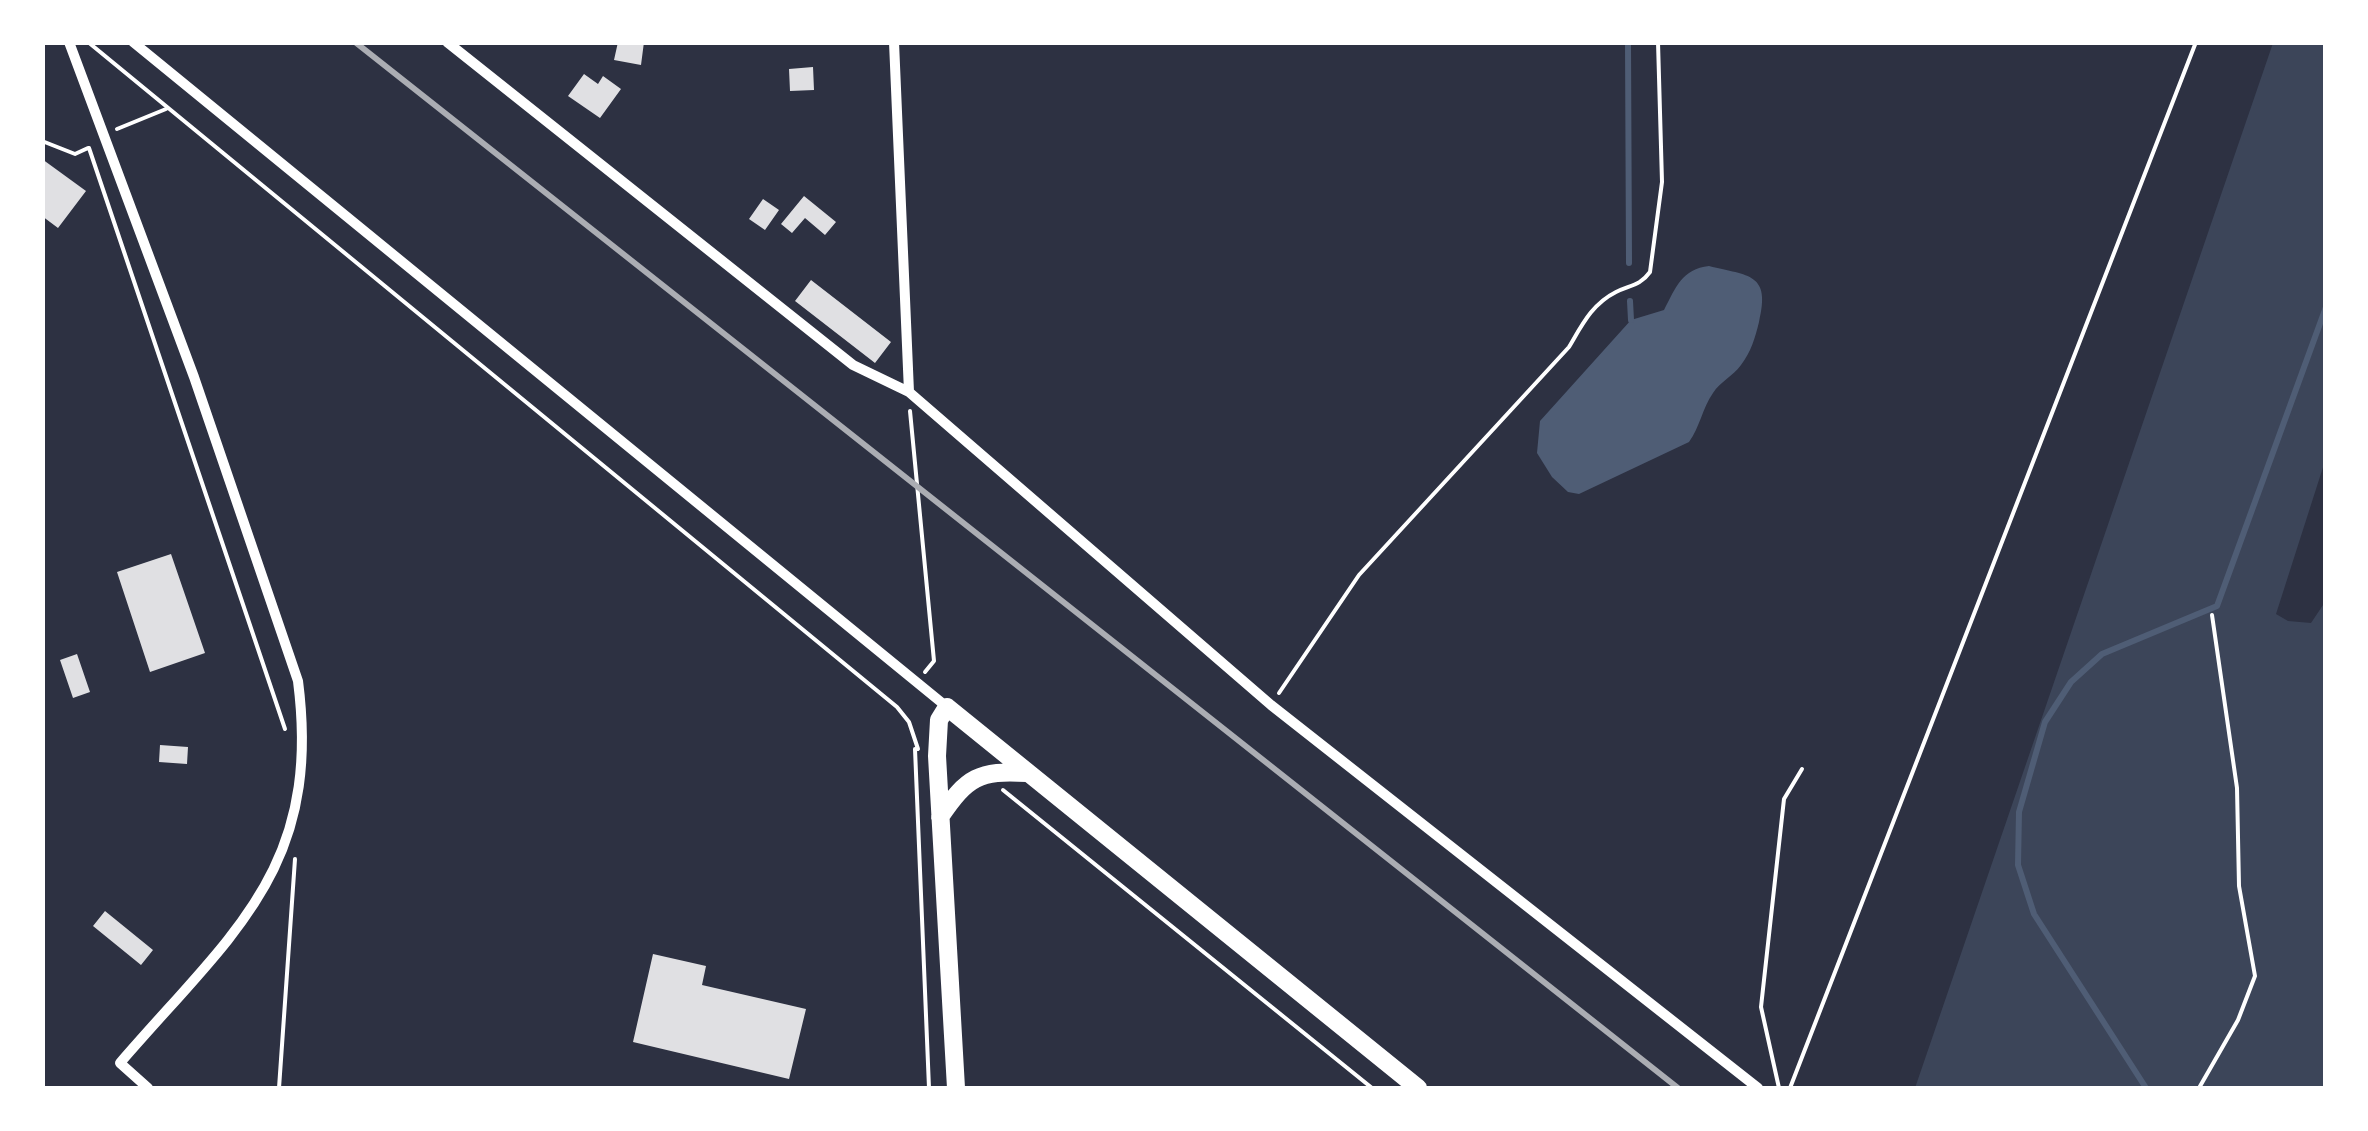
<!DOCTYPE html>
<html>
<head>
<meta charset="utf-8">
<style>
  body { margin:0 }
  #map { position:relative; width:2368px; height:1131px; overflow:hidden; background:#2d3142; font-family:Bitter,serif }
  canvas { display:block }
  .frame { position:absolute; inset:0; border:45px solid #fff; pointer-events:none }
</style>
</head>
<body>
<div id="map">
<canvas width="2368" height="1131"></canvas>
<div class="frame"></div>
</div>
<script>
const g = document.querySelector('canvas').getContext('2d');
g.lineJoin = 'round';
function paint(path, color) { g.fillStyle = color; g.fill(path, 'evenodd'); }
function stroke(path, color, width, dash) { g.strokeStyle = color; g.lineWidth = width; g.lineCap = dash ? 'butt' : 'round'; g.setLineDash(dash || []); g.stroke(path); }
const green = new Path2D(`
  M2273 43H2325V461L2276 614 2288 621 2311 623 2325 602V1088H1915Z`);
const water = new Path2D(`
  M1709 266C1749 276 1771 273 1759 322 1755 338 1751 352 1741 365 1733 376 1720 382 1713 393 1702 409 1700 427 1689 442L1579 494 1568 492 1552 477 1537 453 1540 421 1631 320 1664 310C1676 287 1682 269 1709 266Z`);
const stream = new Path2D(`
  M1628 42 1629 263
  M1630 301 1631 320
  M2146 1088 2034 914 2018 865 2019 812 2045 722 2071 682 2102 654 2217 606 2326 307`);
const building = new Path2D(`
  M618 42H644L641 65 614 60Z
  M813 67 814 90 790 91 789 69Z
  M584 74 598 84 603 76 621 89 600 118 568 96Z
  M42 159 86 191 58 228 42 216Z
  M804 196 836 222 825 235 805 218 792 233 781 224Z
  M763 199 779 210 765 230 749 219Z
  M811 280 891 342 875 363 795 301Z
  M171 554 205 653 150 672 117 572Z
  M77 654 90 692 73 698 60 660Z
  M160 745 188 747 187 764 159 762Z
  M105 911 153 950 141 965 93 926Z
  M653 954 706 966 702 985 806 1009 789 1079 633 1042Z`);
const path = new Path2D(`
  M88 42 897 707 909 722 918 749
  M117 129 166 109
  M42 141 75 154 88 148
  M89 148 285 729
  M910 411 934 661 925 672
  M1279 693 1359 575 1569 347C1582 325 1592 304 1616 292 1630 285 1640 286 1650 272L1662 182 1658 42
  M915 749 929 1088
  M1003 790 1372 1088
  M279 1088 295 859
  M1779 1088 1761 1007 1784 799 1802 769
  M1790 1088 2196 42
  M2199 1088 2238 1020 2255 976 2239 886 2237 788 2212 615`);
const minor = new Path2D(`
  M69 42 194 377 298 681C322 869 233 932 120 1063L148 1088
  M133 42 947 707
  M447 42 853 365 909 392 1271 705 1758 1088
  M894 42 909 392`);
const secondary = new Path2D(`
  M940 817C967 777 979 770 1027 773
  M956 1088 937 756 939 720 947 707 1418 1088`);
const rail = new Path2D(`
  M355 42 1678 1088`);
paint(green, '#3c4559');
paint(water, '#4f5d75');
stroke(stream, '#4f5d75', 6);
paint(building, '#e0e0e3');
stroke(path, '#fff', 4);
stroke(minor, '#fff', 10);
stroke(secondary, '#fff', 18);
stroke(rail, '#abadb3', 6);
</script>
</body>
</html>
